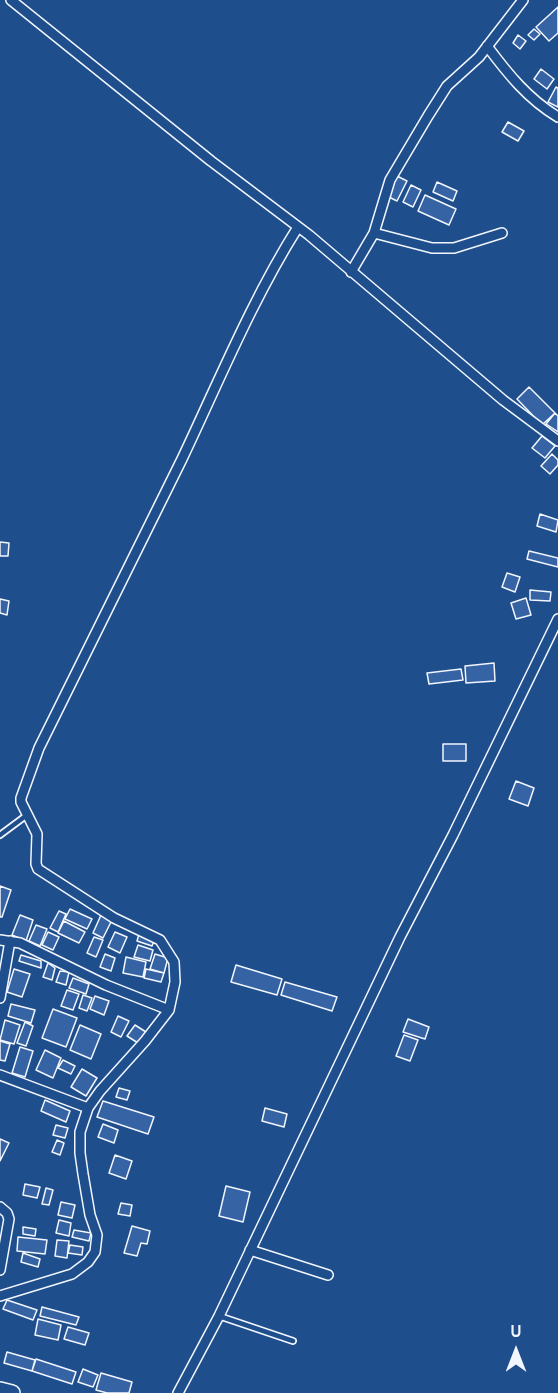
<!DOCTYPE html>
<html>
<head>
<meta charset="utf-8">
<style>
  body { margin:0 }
  #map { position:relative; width:558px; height:1393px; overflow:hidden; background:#1f4e8c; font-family:Overpass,sans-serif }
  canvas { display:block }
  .north { position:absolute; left:486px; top:1321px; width:60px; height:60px; -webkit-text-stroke:4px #1f4e8c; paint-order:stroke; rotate:0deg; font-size:16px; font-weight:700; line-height:24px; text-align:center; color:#f2f6ff }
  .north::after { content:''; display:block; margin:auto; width:21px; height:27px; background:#f2f6ff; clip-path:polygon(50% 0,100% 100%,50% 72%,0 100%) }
</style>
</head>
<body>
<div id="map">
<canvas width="558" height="1393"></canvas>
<div class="north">U</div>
</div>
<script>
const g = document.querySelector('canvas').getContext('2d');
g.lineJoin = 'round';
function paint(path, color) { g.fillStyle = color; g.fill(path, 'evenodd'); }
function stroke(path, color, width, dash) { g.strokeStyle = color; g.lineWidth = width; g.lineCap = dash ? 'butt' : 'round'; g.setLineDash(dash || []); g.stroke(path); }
const building = new Path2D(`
  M558 7V33L549 41 536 27Z
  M534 29 540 34 534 40 528 35Z
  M518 35 526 41 520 49 513 43Z
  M541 69 554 79 547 89 534 79Z
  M556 87 558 88V107L548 102Z
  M508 122 524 131 518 141 502 132Z
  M397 176 407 181 397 201 387 196Z
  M437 182 457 191 453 201 433 192Z
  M411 185 421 190 413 207 403 202Z
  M425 195 456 209 449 225 418 211Z
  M529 387 555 413 542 425 517 399Z
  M555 413 558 416V432L546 424Z
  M542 436 555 446 545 458 532 448Z
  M552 454 558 460V465L550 474 541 466Z
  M540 514 558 520 556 532 537 526Z
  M0 542 9 543 8 556H0Z
  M529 551 558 558V567L527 559Z
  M507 573 520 577 515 592 502 587Z
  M530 590 551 592 550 601 530 600Z
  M526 598 531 615 516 619 511 603Z
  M0 599 9 601 7 615 0 613Z
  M494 663 495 681 466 683 465 666Z
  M461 669 463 680 429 684 427 673Z
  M443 744H466V761H443Z
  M516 781 534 788 528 806 509 799Z
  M0 886 11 890 2 917H0Z
  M70 909 92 919 87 929 65 919Z
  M59 911 66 914 58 932 50 928Z
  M20 915 33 920 26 941 12 935Z
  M101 915 112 920 103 938 93 933Z
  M64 921 85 932 79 943 58 933Z
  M36 925 47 929 40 946 29 941Z
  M48 932 59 937 53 950 42 945Z
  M115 932 127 937 120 953 108 947Z
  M139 934 155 938 152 946 137 941Z
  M94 937 103 940 96 957 87 953Z
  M138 945 153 950 150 961 134 957Z
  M105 954 115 958 111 971 100 967Z
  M155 954 168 958 164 973 150 969Z
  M21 955 41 961V968L19 961Z
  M126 957 146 962 143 977 123 973Z
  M48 963 55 968 52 980 43 977Z
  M236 965 282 979 277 995 231 982Z
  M14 969 30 974 22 997 7 992Z
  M146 969 164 973 161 982 144 978Z
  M60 971 69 972 66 985 56 982Z
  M73 978 89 984 86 994 69 988Z
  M285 982 337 997 332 1011 281 995Z
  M67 990 79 994 73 1010 61 1006Z
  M83 995 92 998 87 1011 79 1008Z
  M95 996 109 1001 104 1015 90 1009Z
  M11 1004 35 1010 31 1023 8 1016Z
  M53 1009 77 1018 66 1047 42 1038Z
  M118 1016 129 1021 121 1037 111 1032Z
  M408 1019 429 1027 425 1039 403 1032Z
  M5 1020 20 1025 14 1044 0 1040Z
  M25 1022 33 1026 26 1046 17 1043Z
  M80 1025 101 1034 91 1059 70 1050Z
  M135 1025 146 1032 138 1043 127 1036Z
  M404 1035 418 1040 410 1061 396 1056Z
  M0 1041 10 1044 5 1061 0 1060Z
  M20 1047 33 1051 25 1077 12 1073Z
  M45 1050 61 1058 53 1078 36 1070Z
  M63 1060 75 1066 71 1074 58 1068Z
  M82 1069 97 1078 86 1096 71 1087Z
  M119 1088 130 1091 127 1100 116 1097Z
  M45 1100 70 1111 66 1122 41 1111Z
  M103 1101 154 1117 148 1134 97 1117Z
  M265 1108 287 1114 284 1127 262 1121Z
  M103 1124 118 1130 114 1143 98 1137Z
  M56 1125 68 1128 65 1138 53 1135Z
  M0 1139 9 1143 0 1161Z
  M57 1140 64 1143 60 1155 52 1152Z
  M115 1155 132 1161 126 1179 109 1173Z
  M25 1184 40 1187 37 1198 23 1195Z
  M226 1186 250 1192 243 1222 219 1216Z
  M46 1188 53 1190 49 1205 42 1204Z
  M61 1202 75 1205 72 1218 58 1215Z
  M121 1203 132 1205 130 1216 118 1214Z
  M59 1220 71 1223 69 1236 56 1233Z
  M132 1226 150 1231 147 1244 141 1243 137 1256 124 1253Z
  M23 1227 36 1229 35 1236 23 1234Z
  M74 1230 91 1233 89 1241 72 1237Z
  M18 1237 47 1240 45 1254 17 1251Z
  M57 1240 69 1241 67 1258 55 1256Z
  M70 1245 83 1247 82 1255 68 1253Z
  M23 1253 40 1259 38 1267 21 1262Z
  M7 1300 37 1310 33 1320 3 1309Z
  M42 1307 79 1317 76 1325 40 1316Z
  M38 1319 61 1325 58 1340 35 1335Z
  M68 1327 89 1333 85 1345 64 1339Z
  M7 1352 35 1360 32 1371 4 1363Z
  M36 1359 76 1372 72 1384 32 1371Z
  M83 1369 98 1375 93 1387 78 1382Z
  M101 1373 132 1382 129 1393H107L96 1390Z`);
const lane = new Path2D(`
  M0 835 27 815
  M219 1316 293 1341`);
const street = new Path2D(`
  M11 0 211 161 309 235 503 400 558 441
  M487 46C508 74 528 99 558 117
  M374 233 432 248H454L502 233
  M351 272 374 233 390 180 428 116 447 86 479 57 523 0
  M0 940 20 943 106 985 169 1010
  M0 998 10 941
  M0 1075 88 1108
  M0 1207 7 1213 9 1219 0 1270
  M250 1250 328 1275
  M0 1296 72 1274 88 1262 95 1252 97 1235 90 1215 83 1174 80 1153V1132L88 1108 100 1091 145 1041 169 1010 175 982 174 962 160 940 114 918 38 869 36 864 37 834 21 802V798L39 748C87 652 135 556 182 459 219 381 252 300 298 227
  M178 1393 219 1316 400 937 453 835 558 619`);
const primary = new Path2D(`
  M0 1390 12 1393`);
paint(building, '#3563a3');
stroke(building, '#f2f6ff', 1.5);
stroke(lane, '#f2f6ff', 8);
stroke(street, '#f2f6ff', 12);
stroke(primary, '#f2f6ff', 18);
stroke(lane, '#1f4e8c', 4.5);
stroke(street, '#1f4e8c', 9);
stroke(primary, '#1f4e8c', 15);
</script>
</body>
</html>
